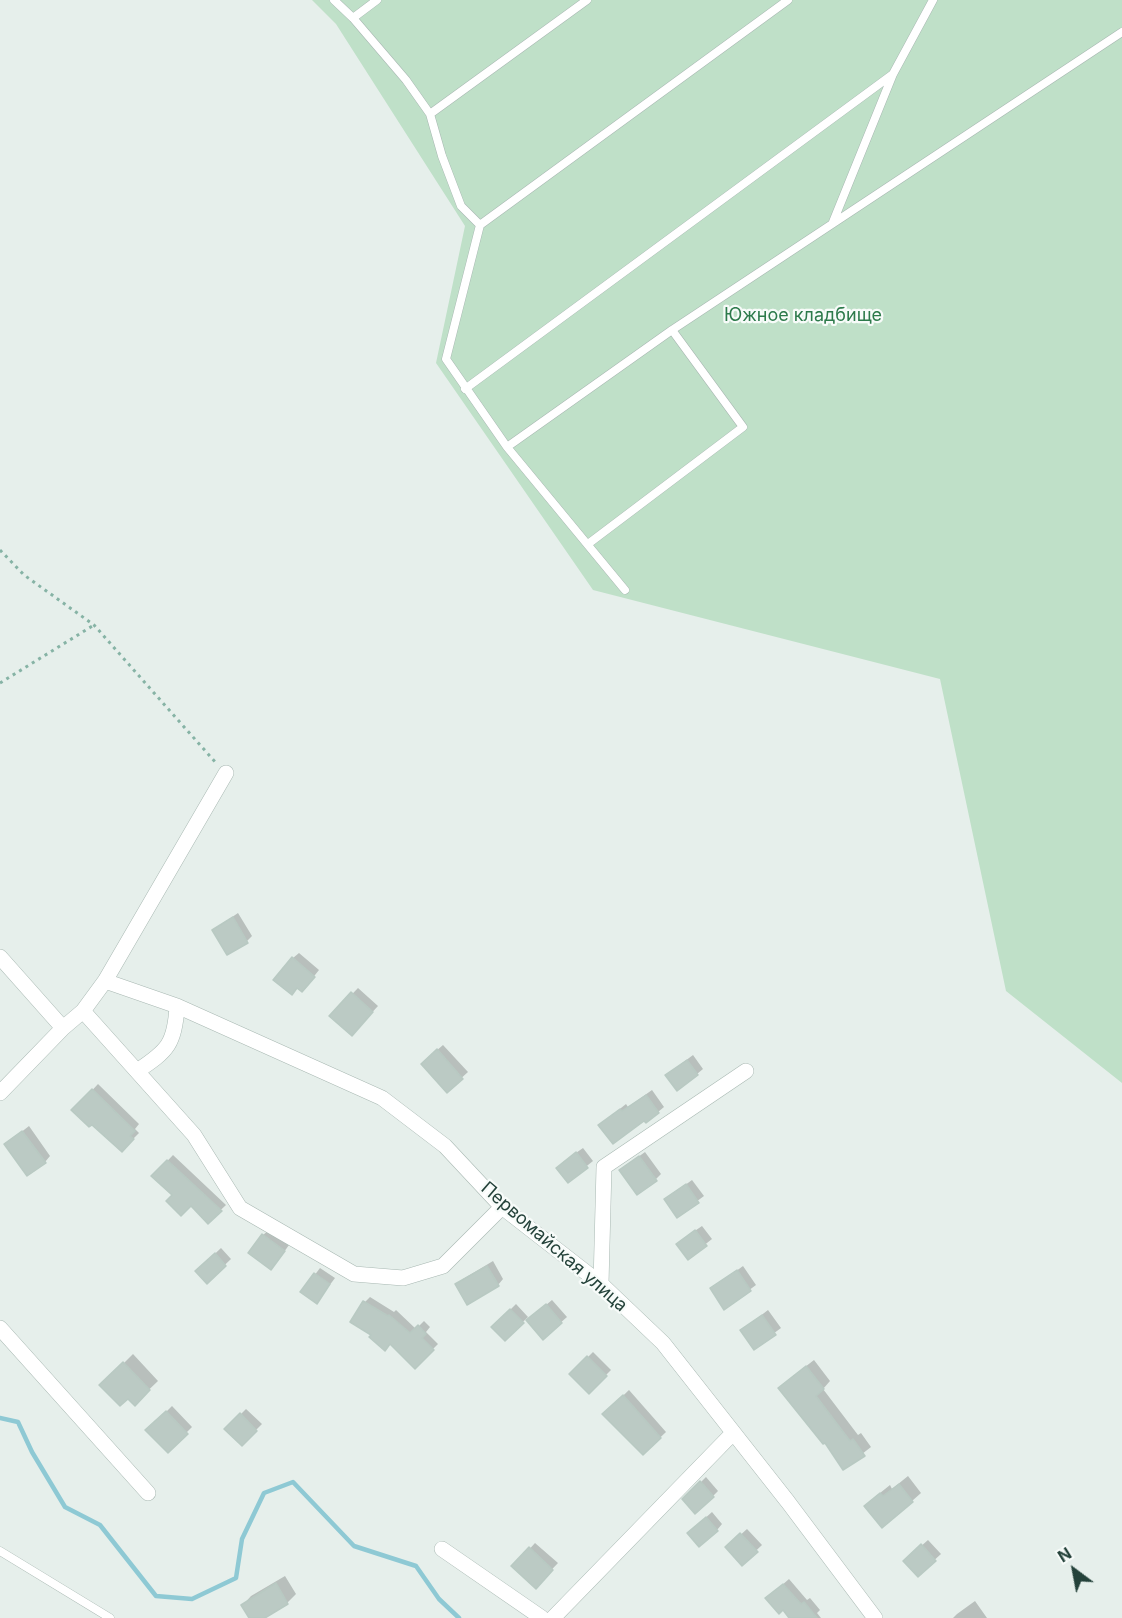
<!DOCTYPE html>
<html>
<head>
<meta charset="utf-8">
<style>
  body { margin:0 }
  #map { position:relative; width:1122px; height:1618px; overflow:hidden; background:#e6efeb; font-family:Inter,sans-serif }
  canvas { display:block }
  .north { position:absolute; left:1044px; top:1540px; width:60px; height:60px; -webkit-text-stroke:4px #f7fbf9; paint-order:stroke; rotate:328deg; font-size:16px; font-weight:700; line-height:24px; text-align:center; color:#24423a }
  .north::after { content:''; display:block; margin:auto; width:21px; height:27px; background:#24423a; clip-path:polygon(50% 0,100% 100%,50% 72%,0 100%) }
</style>
</head>
<body>
<div id="map">
<canvas width="1122" height="1618"></canvas>
<div class="north">N</div>
</div>
<script>
const g = document.querySelector('canvas').getContext('2d');
g.lineJoin = 'round';
function paint(path, color) { g.fillStyle = color; g.fill(path, 'evenodd'); }
function stroke(path, color, width, dash) { g.strokeStyle = color; g.lineWidth = width; g.lineCap = dash ? 'butt' : 'round'; g.setLineDash(dash || []); g.stroke(path); }
function write(font, color, halo, rows, align = 'center') {
  g.font = font + ' Inter,sans-serif'; g.lineWidth = 4.5; g.setLineDash([]); g.textBaseline = 'middle'; g.strokeStyle = halo; g.fillStyle = color; for (const [text, x, y, turn = 0] of rows) {
    g.save(); g.translate(x, y); g.rotate((+turn || 0) * Math.PI / 180); g.textAlign = isNaN(turn) ? turn : align; if (halo) g.strokeText(text, 0, 0); g.fillText(text, 0, 0); g.restore();
  }
}
const green = new Path2D(`
  M312 0H1122V1083L1006 991 940 679 593 590 436 363 465 226 336 24Z`);
const shadow = new Path2D(`
  M238 913 252 936 247 941 213 930Z
  M299 953 319 970 307 985 293 958Z
  M358 988 378 1006 352 1034 332 1015Z
  M443 1045 468 1072 447 1091 428 1058Z
  M693 1055 703 1069 697 1074 673 1070Z
  M98 1084 139 1124 135 1129 139 1133 122 1150 92 1123 74 1110Z
  M652 1090 664 1107 658 1112 606 1120 626 1104 628 1107Z
  M29 1126 50 1156 45 1162 6 1144Z
  M583 1148 593 1161 568 1181 563 1162Z
  M645 1152 661 1174 656 1179 627 1165Z
  M173 1155 226 1205 208 1222 191 1204 174 1195 153 1176Z
  M692 1180 704 1196 677 1216 666 1199Z
  M702 1226 712 1239 688 1258 683 1239Z
  M269 1230 289 1245 276 1263 263 1235Z
  M221 1248 231 1259 207 1282 197 1271Z
  M493 1261 503 1279 498 1285H457L463 1279Z
  M743 1266 756 1285 725 1308 712 1289Z
  M320 1268 335 1278 317 1302 302 1292Z
  M370 1297 394 1312 396 1310 416 1329 424 1321 430 1327 426 1332 438 1344 415 1367 365 1302Z
  M552 1300 567 1317 543 1338 534 1315Z
  M516 1304 528 1317 505 1339 493 1327Z
  M768 1310 781 1328 754 1348 742 1330Z
  M593 1352 611 1370 589 1392 571 1374Z
  M133 1354 158 1381 135 1403 128 1396 102 1385Z
  M814 1360 830 1381 823 1389 858 1435 861 1433 871 1447 844 1468 787 1381Z
  M629 1390 666 1432 644 1453 604 1414Z
  M172 1406 192 1427 168 1451 148 1430Z
  M246 1409 262 1424 242 1444 226 1429Z
  M908 1476 921 1493 912 1501 875 1497 890 1485 892 1489Z
  M706 1477 718 1491 713 1496 684 1499Z
  M712 1512 722 1524 717 1530 694 1528Z
  M747 1529 762 1545 742 1564 727 1547Z
  M928 1540 941 1554 918 1575 911 1555Z
  M535 1543 558 1563 536 1586 514 1566Z
  M285 1576 296 1594 287 1603 262 1618H251L243 1605 251 1596Z
  M789 1579 807 1600 810 1598 820 1610 817 1613 821 1618H791L773 1593Z
  M975 1601 987 1618H953L957 1614Z`);
const stream = new Path2D(`
  M0 1418 18 1422 32 1452 65 1507 100 1525 156 1596 192 1599 236 1578 242 1539 264 1493 293 1482 354 1546 416 1566 439 1599 459 1618`);
const building = new Path2D(`
  M233 917 248 943 227 955 212 930Z
  M292 957 315 977 302 992 297 988 292 995 273 980Z
  M351 992 373 1012 352 1036 329 1016Z
  M437 1049 463 1079 447 1093 421 1064Z
  M687 1060 698 1075 677 1091 665 1075Z
  M92 1089 135 1131 130 1136 134 1139 122 1152 92 1125 89 1127 71 1110Z
  M646 1095 659 1113 646 1123 644 1121 613 1144 598 1125 620 1109 622 1111Z
  M22 1131 46 1163 27 1176 4 1144Z
  M576 1152 588 1168 568 1183 556 1168Z
  M639 1156 657 1181 637 1195 619 1170Z
  M167 1160 222 1211 208 1224 191 1206 181 1216 166 1201 172 1195 151 1176Z
  M686 1184 699 1203 677 1218 664 1199Z
  M695 1230 707 1246 688 1260 676 1244Z
  M262 1234 285 1251 271 1270 248 1253Z
  M215 1253 226 1266 207 1284 195 1271Z
  M487 1266 499 1286 467 1305 455 1284Z
  M737 1270 751 1291 724 1310 710 1288Z
  M314 1273 330 1284 317 1304 300 1292Z
  M363 1301 388 1316 389 1315 410 1333 418 1325 426 1334 422 1338 434 1350 415 1369 390 1344 385 1351 369 1337 371 1335 350 1322Z
  M546 1304 562 1323 543 1340 526 1320Z
  M510 1309 524 1323 505 1341 491 1327Z
  M762 1315 776 1335 754 1350 740 1330Z
  M587 1356 607 1376 589 1394 569 1374Z
  M123 1362 150 1390 135 1406 128 1399 120 1406 99 1385Z
  M806 1366 824 1389 816 1396 850 1441 853 1439 865 1456 843 1470 825 1443 823 1444 778 1388Z
  M623 1395 661 1438 643 1455 602 1414Z
  M166 1411 188 1434 168 1453 145 1430Z
  M240 1413 257 1431 242 1446 224 1429Z
  M700 1481 714 1497 695 1514 682 1499Z
  M899 1484 913 1502 882 1528 864 1506 880 1493 883 1496Z
  M706 1517 718 1531 699 1547 687 1533Z
  M740 1533 758 1552 742 1566 725 1547Z
  M921 1544 936 1561 918 1577 903 1561Z
  M529 1547 553 1570 536 1589 511 1566Z
  M276 1583 288 1604 265 1618H249L241 1605Z
  M783 1584 801 1604 804 1602 817 1618H789L783 1610 779 1614 765 1598Z`);
const path = new Path2D(`
  M0 550 24 575 94 625 216 763
  M0 683 94 625`);
const lane = new Path2D(`
  M334 0 353 18 406 80 430 114 442 156 461 206 480 225 446 359 507 447 625 590
  M353 18 377 0
  M430 114 587 0
  M833 222 893 74 933 0
  M480 225 788 0
  M465 389 893 74
  M507 447 672 330 1122 32
  M588 544 743 427 672 330
  M0 1551 110 1618`);
const street = new Path2D(`
  M0 957 63 1028
  M105 981 177 1006 382 1098 445 1146 502 1207 601 1284 663 1343 788 1502 875 1618
  M83 1011 194 1135 240 1208 354 1274 403 1278 443 1266 502 1207
  M137 1071C168 1051 175 1043 177 1006
  M0 1093 63 1028 83 1011 105 981 226 773
  M601 1284 604 1167 746 1071
  M0 1328 148 1493
  M442 1549 542 1618
  M553 1618 733 1433`);
const parkNames = [
  ["Южное кладбище",803,316]
];
const streetNames = [
  ["Первомайская улица",554,1247,41]
];
paint(green, '#bfe0c8');
paint(shadow, '#0003');
stroke(stream, '#8ec9d4', 4.5);
paint(building, '#bbcac4');
stroke(building, '#b8c9c2', 1.5);
stroke(lane, '#a8b8b2', 9);
stroke(street, '#a8b8b2', 16);
stroke(path, '#86b3a5', 3, [3, 4.5]);
stroke(lane, '#fff', 8);
stroke(street, '#fff', 15);
write('18px', '#2d7a4b', '#f7fbf9', parkNames);
write('18px', '#24423a', '#f7fbf9', streetNames);
</script>
</body>
</html>
